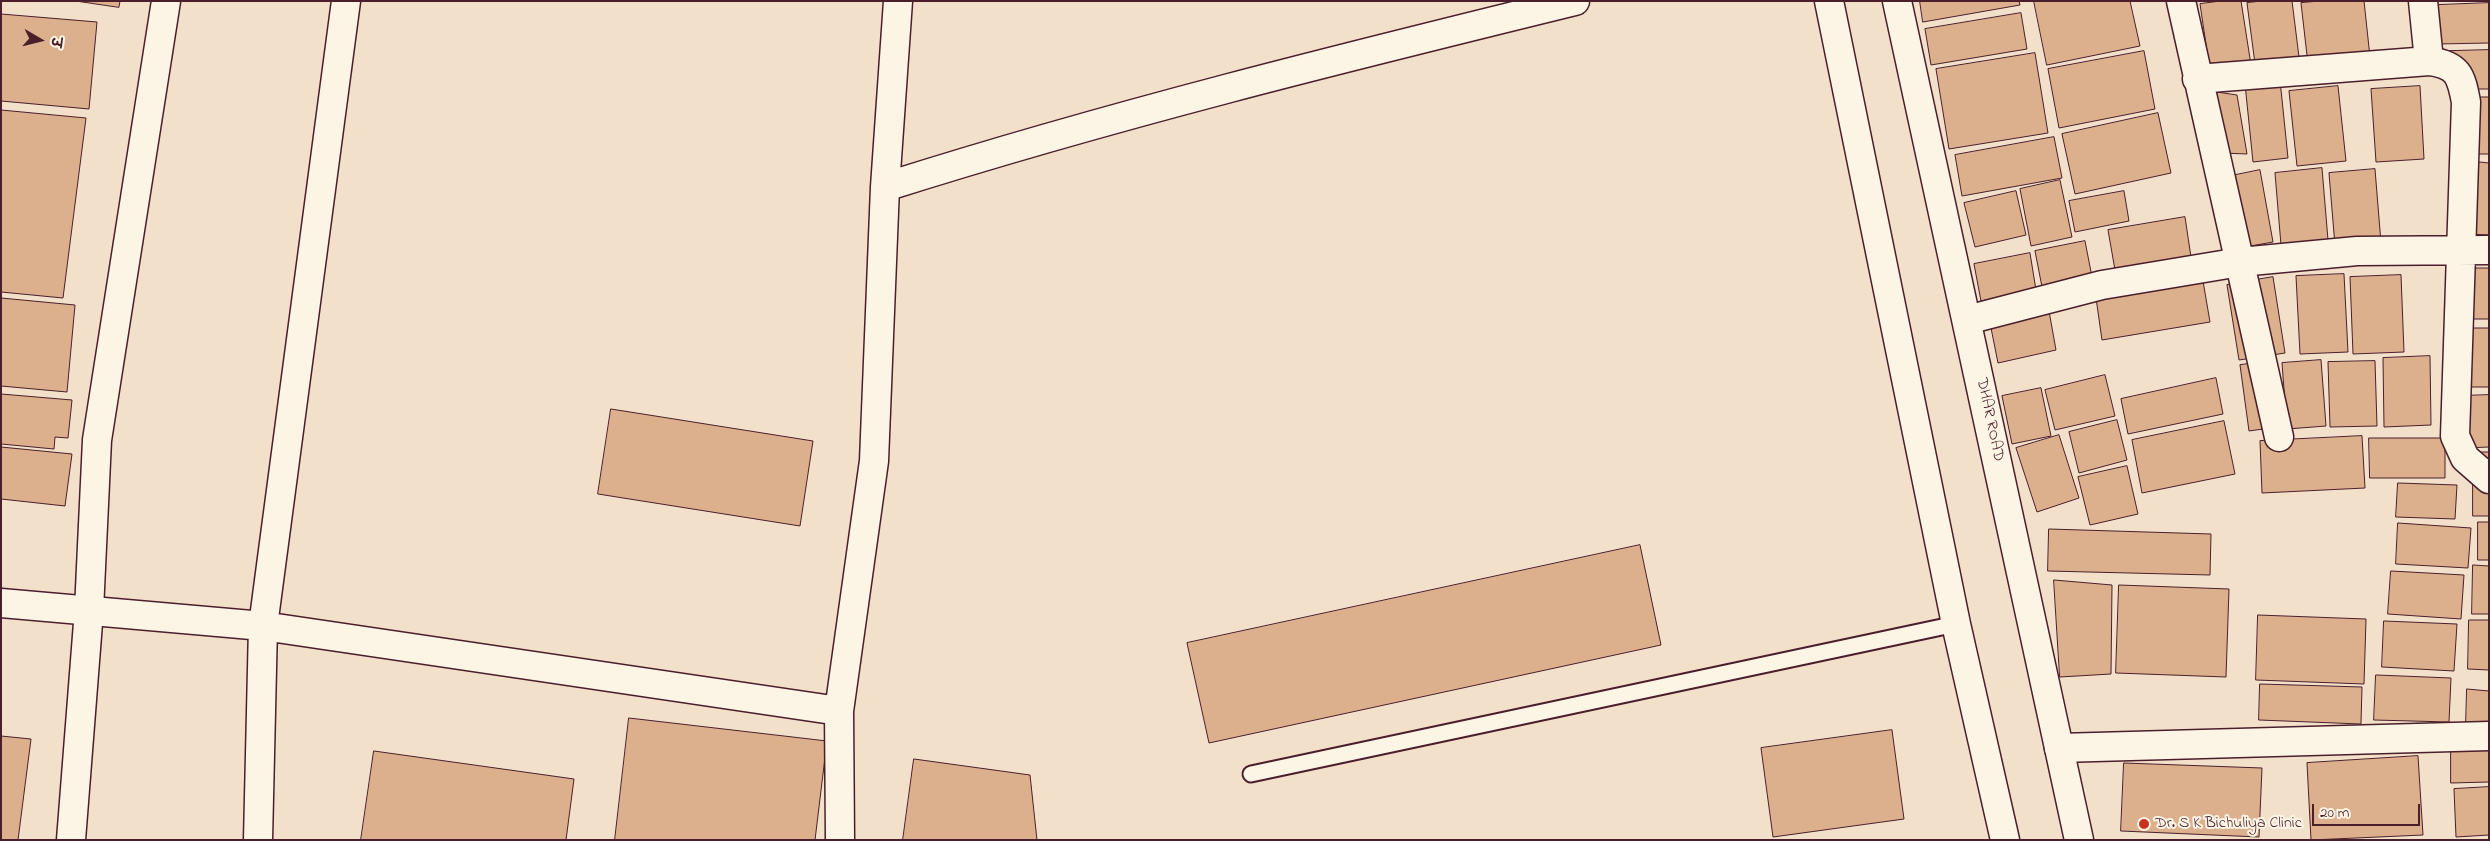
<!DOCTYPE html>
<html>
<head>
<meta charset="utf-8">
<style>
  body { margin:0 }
  #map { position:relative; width:2490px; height:841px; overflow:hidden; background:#f2e0cb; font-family:"Indie Flower","Playpen Sans Deva",sans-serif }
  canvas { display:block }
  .frame { position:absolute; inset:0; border:2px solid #4a1f2b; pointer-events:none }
  .north { position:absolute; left:15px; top:15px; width:50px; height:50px; -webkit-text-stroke:4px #fcf5e5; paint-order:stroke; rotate:98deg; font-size:14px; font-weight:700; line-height:20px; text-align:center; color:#4a1f2b }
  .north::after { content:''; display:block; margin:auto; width:18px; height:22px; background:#4a1f2b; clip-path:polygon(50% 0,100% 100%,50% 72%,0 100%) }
  .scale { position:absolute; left:2312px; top:804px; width:108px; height:22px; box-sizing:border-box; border:2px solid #4a1f2b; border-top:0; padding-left:6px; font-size:15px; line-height:18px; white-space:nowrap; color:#4a1f2b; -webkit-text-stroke:4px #fcf5e5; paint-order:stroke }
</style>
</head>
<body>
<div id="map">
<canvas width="2490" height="841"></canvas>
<div class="frame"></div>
<div class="north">उ</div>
<div class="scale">20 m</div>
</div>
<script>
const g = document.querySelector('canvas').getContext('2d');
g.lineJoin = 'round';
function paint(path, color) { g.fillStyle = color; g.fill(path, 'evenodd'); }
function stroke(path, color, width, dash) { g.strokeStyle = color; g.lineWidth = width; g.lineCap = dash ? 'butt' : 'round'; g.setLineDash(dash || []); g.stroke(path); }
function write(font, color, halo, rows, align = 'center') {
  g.font = font + ' "Indie Flower",sans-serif'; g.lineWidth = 4; g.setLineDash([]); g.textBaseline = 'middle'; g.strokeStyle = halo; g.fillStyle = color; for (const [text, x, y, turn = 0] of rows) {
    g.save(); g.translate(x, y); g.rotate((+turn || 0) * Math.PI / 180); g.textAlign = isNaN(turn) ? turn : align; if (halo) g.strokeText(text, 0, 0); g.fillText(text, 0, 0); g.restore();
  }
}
const building = new Path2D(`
  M76 1H120L119 7Z
  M1920 1H2019L2020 5 1923 22Z
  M2034 1H2130L2140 46 2047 65Z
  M2221 1H2241L2251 65 2210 71 2200 4Z
  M2262 1H2292L2300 65 2256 71 2247 3Z
  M2320 1H2364L2370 57 2308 64 2301 3Z
  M2489 3V43L2438 44V5Z
  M2021 13 2027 49 1931 65 1925 29Z
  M1 14 97 22 89 109 1 101Z
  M2489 50V89H2477L2449 51Z
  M2144 51 2155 109 2059 128 2048 69Z
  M2035 53 2048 133 1949 149 1936 69Z
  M2280 80 2288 158 2253 162 2245 84Z
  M2338 86 2346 161 2297 166 2289 91Z
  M2420 86 2424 159 2376 162 2371 89Z
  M2210 91 2237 95 2247 154 2222 153Z
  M2472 97H2489V154H2471Z
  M1 110 86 118 63 298 1 292Z
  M2158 113 2171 173 2075 194 2062 134Z
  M2054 137 2062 178 1962 196 1955 155Z
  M2470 161 2489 163V235L2467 234Z
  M2322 168 2328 240 2281 245 2275 173Z
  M2375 169 2381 243 2335 246 2329 173Z
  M2260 170 2273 242 2245 247 2231 176Z
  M2060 180 2072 237 2031 246 2020 189Z
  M2016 191 2026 235 1975 247 1964 203Z
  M2124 191 2129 221 2075 232 2069 201Z
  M2185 217 2191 257 2115 270 2108 230Z
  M2085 241 2092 277 2042 287 2035 251Z
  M2030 253 2036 290 1981 301 1974 264Z
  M2466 268H2489V319H2466Z
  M2344 274 2348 352 2300 354 2296 276Z
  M2401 275 2404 352 2353 354 2350 277Z
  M2273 277 2285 353 2239 360 2227 285Z
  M2203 281 2210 322 2102 340 2096 298Z
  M1 298 75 305 67 392 1 386Z
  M2049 311 2056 350 1998 363 1990 323Z
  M2462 328H2489V387H2461Z
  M2430 356 2431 425 2384 427 2383 358Z
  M2321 360 2326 426 2287 429 2282 363Z
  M2274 361 2284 426 2249 431 2240 365Z
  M2375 361 2377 426 2330 427 2328 362Z
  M2105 375 2115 416 2055 430 2045 390Z
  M2216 378 2223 414 2128 434 2121 399Z
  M2041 388 2051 436 2012 444 2002 396Z
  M1 394 72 400 68 438 55 437 54 449 1 444Z
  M2489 395V447L2463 448 2461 396Z
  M611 409 813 441 800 526 598 494Z
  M2117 420 2127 460 2079 473 2069 432Z
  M2224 421 2235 474 2142 493 2132 440Z
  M2059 435 2079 498 2037 512 2016 448Z
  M2362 436 2365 488 2262 493 2260 441Z
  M2369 438H2445V478H2370Z
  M1 447 72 454 65 506 1 499Z
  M2473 452H2489V516H2473Z
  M2127 466 2138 514 2090 525 2078 477Z
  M2398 483 2457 485 2455 519 2396 517Z
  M2478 522H2489V560H2478Z
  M2398 523 2471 528 2468 568 2396 564Z
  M2049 529 2211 534 2210 575 2048 571Z
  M1640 545 1661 645 1209 743 1187 643Z
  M2473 565 2489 566V614H2472Z
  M2391 571 2464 575 2461 619 2388 614Z
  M2054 580 2112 585 2111 674 2060 677Z
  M2119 585 2229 589 2226 677 2116 673Z
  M2258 615 2366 619 2364 684 2256 680Z
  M2469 620H2489V670L2468 669Z
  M2384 621 2457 624 2454 671 2382 667Z
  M2376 675 2451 678 2449 722 2374 720Z
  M2260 684 2362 687 2361 724 2259 720Z
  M2467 689 2489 691V724H2466Z
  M629 718 827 741 815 840H615Z
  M1892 730 1904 819 1773 837 1761 748Z
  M1 736 31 739 18 840H1Z
  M2451 750H2489V782L2451 783Z
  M374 751 574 779 566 840H361Z
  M2418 756 2423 835 2311 840 2307 763Z
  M914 759 1030 775 1037 840H903Z
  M2124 763 2262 768 2259 837 2121 831Z
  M2489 787V835L2456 837 2454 789Z`);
const service = new Path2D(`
  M1251 774 1956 624`);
const minor = new Path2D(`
  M2181 1 2279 437
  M2423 1 2429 61
  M2197 79 2429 61C2458 65 2461 75 2466 102L2455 436 2465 458 2489 479
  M885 187C1112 115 1343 58 1575 1
  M1967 320 2102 285 2240 262 2357 251 2489 250
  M1 603 263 626 839 711
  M2059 748 2489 736
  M258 840 263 626 346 1
  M840 840 839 711 874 461 885 187 898 1`);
const tertiary = new Path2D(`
  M71 840 89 610 97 440 166 1`);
const primary = new Path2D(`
  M1829 1 1956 624 2005 840
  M1897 1 2079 840`);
const markers = [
  [2144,824,6,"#c8321e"]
];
const streetNames = [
  ["DHAR ROAD",1989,420,78]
];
const poiNames = [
  ["Dr. S K Bichuliya Clinic",2155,824]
];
paint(building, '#dcaf8d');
stroke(building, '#4a1f2b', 1);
stroke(service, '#4a1f2b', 19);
stroke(minor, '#4a1f2b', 31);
stroke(tertiary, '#4a1f2b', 31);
stroke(primary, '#4a1f2b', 31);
stroke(service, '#fcf5e5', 15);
stroke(minor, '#fcf5e5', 28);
stroke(tertiary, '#fcf5e5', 28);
stroke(primary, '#fcf5e5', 28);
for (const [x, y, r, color] of markers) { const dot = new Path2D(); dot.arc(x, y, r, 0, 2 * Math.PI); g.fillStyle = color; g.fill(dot); stroke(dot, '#fcf5e5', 2); }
write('16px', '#4a1f2b', '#fcf5e5', streetNames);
write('16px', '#4a1f2b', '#fcf5e5', poiNames, 'left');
</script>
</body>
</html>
